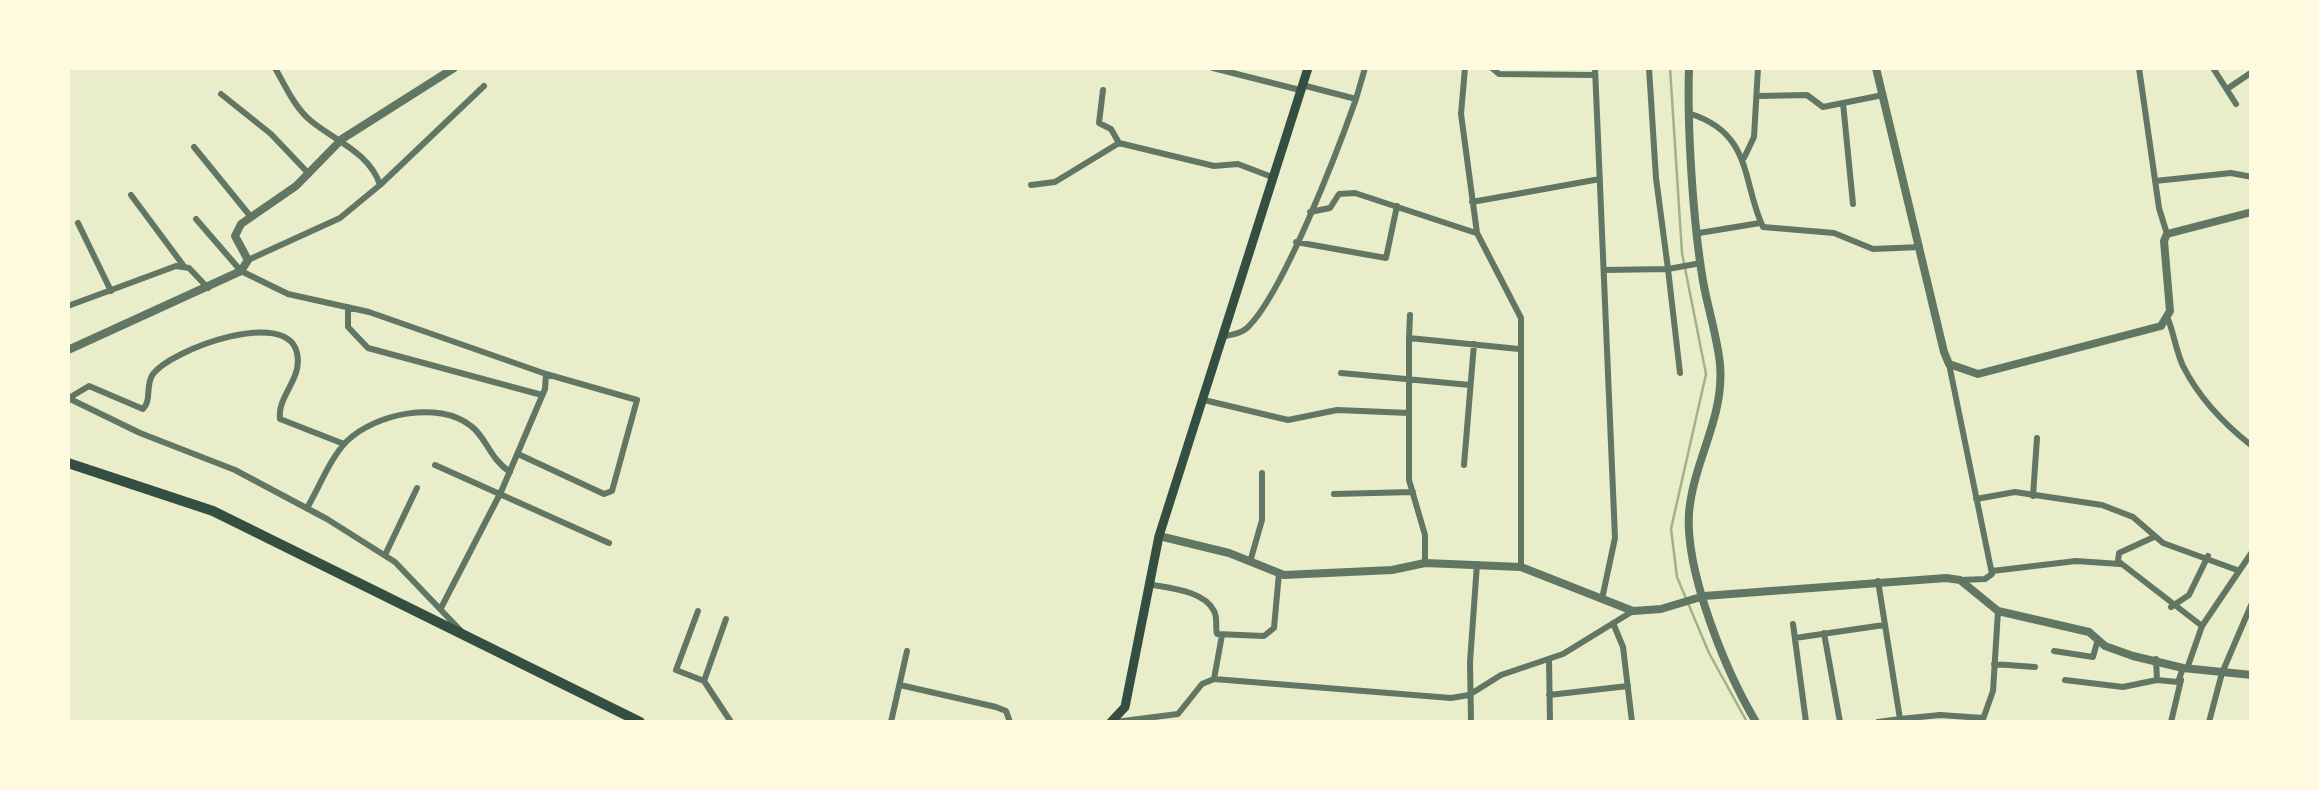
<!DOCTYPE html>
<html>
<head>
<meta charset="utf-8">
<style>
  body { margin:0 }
  #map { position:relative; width:2319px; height:790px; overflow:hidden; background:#e9edc9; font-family:Figtree,sans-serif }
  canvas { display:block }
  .frame { position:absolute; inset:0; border:70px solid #fefae0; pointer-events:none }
</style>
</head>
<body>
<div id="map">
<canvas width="2319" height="790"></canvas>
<div class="frame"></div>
</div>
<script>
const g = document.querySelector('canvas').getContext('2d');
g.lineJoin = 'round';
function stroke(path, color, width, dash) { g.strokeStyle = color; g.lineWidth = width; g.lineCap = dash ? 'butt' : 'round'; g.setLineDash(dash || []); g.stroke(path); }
const stream = new Path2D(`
  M1670 68 1682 253 1706 374 1671 529 1677 577 1709 653 1747 722`);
const minor = new Path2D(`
  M1213 68 1300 90
  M1465 68 1461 114 1477 233 1521 318V567
  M1492 68 1499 74 1595 75
  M1595 68 1615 538 1602 599
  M1649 68 1656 178 1668 269 1701 263
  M2139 68 2159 208 2167 234
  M2213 68 2236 104
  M2227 89 2252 72
  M1103 90 1099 123 1111 129 1119 143
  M221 94 271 134 309 174
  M1759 96 1807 95 1823 107 1883 95
  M1356 99 1365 68
  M1843 103 1853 204
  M1691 114C1753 134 1742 183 1763 227L1834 233 1873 249 1920 247
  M194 147 251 217
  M1744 158 1754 137 1758 68
  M2155 181 2231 173 2252 177
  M380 185 484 86
  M1031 185 1055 182 1119 143 1214 166 1238 164 1272 177
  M131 195 183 265
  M1472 202 1600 179
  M1310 212 1330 208 1339 194 1355 193 1476 233
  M196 219 241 271 288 294 369 312 546 374 545 389 501 492 441 608
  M78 223 111 291
  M1699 233 1760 223
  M1296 242 1386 258 1397 206
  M248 260 340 218 380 185C370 153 334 140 311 121 294 107 285 85 275 68
  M1605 270 1668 269 1680 373
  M68 306 176 266 189 268 208 288
  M348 307V327L368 348 542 395
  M2168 319C2174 334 2176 351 2183 366 2199 398 2224 424 2252 446
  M1226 336C1234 334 1240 334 1247 328 1283 294 1338 150 1356 99L1302 85
  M1409 338 1410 315
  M1949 364 1992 574 1985 579 1961 580
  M1341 373 1470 385
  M68 398 140 433 235 470 327 519 395 562 462 632
  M69 398 89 386 143 409C152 400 145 385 153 374 172 349 287 307 297 353 303 379 277 396 280 419L344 444
  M1204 400 1288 420 1337 410 1409 413V338L1519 349
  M1409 413V480L1425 535V563
  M518 454 604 494 612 491 637 400 546 374
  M435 465 609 543
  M1464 465 1474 344
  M1334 494 1413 492
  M2033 496 2037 438
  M1976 499 2015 492 2102 505 2133 517 2163 543 2237 570
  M307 508C319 488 330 458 347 441 375 414 438 400 471 426 487 438 489 458 510 472
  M2154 537 2119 553 2118 561 2202 626
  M385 555 417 488
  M1250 562 1262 520V473
  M1992 571 2076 561 2120 564
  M1878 581 1900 719 1878 722
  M1148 584C1167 588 1204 590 1214 611 1218 618 1215 627 1217 634L1264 636 1274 628 1279 573
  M2171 607 2189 595 2208 556
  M698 611 676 670 704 681 731 722
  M1613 623 1623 647 1632 722
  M1793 624 1806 722
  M1824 633 1840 722
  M1795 638 1884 625
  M2054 651 2093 657 2098 639
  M1549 659 1550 722
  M2156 659 2157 680 2178 682 2183 668
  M1994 664 2035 667
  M2188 666 2202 626 2252 552
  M1214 679 1222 635
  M2065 680 2123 687 2157 680
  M704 681 726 619
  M900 685 996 707 1006 711 1010 722
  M1549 695 1628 686
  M1900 719 1940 715 1983 718
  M891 722 907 651
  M1115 722 1178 714 1202 684 1214 679 1451 698 1469 695 1501 675 1563 654 1633 611
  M1471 722 1470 662 1477 564
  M1982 722 1993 691 1998 611
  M2171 722 2181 680
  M2209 722 2222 673 2252 603`);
const tertiary = new Path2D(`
  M1689 68C1687 127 1693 222 1703 281 1708 309 1717 336 1720 364 1725 417 1693 462 1689 513 1685 572 1726 672 1756 722
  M1876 68 1944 352 1949 364 1978 374 2161 326 2170 311 2164 241 2167 234 2252 212
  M68 350 241 271 248 260 235 236 241 224 296 186 342 139 454 68
  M1159 536 1229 553 1284 575 1392 570 1425 563 1521 567 1633 611 1661 609 1704 596 1946 578 1960 580 1998 611 2089 632 2105 646 2133 656 2183 668 2252 675`);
const primary = new Path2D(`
  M1111 722 1125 707 1159 536 1308 68`);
const trunk = new Path2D(`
  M68 463 213 511 640 722`);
stroke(stream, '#a3b18a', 2.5);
stroke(minor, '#617663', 6);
stroke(tertiary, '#617663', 8);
stroke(primary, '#344e41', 9);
stroke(trunk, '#344e41', 10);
</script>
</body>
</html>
